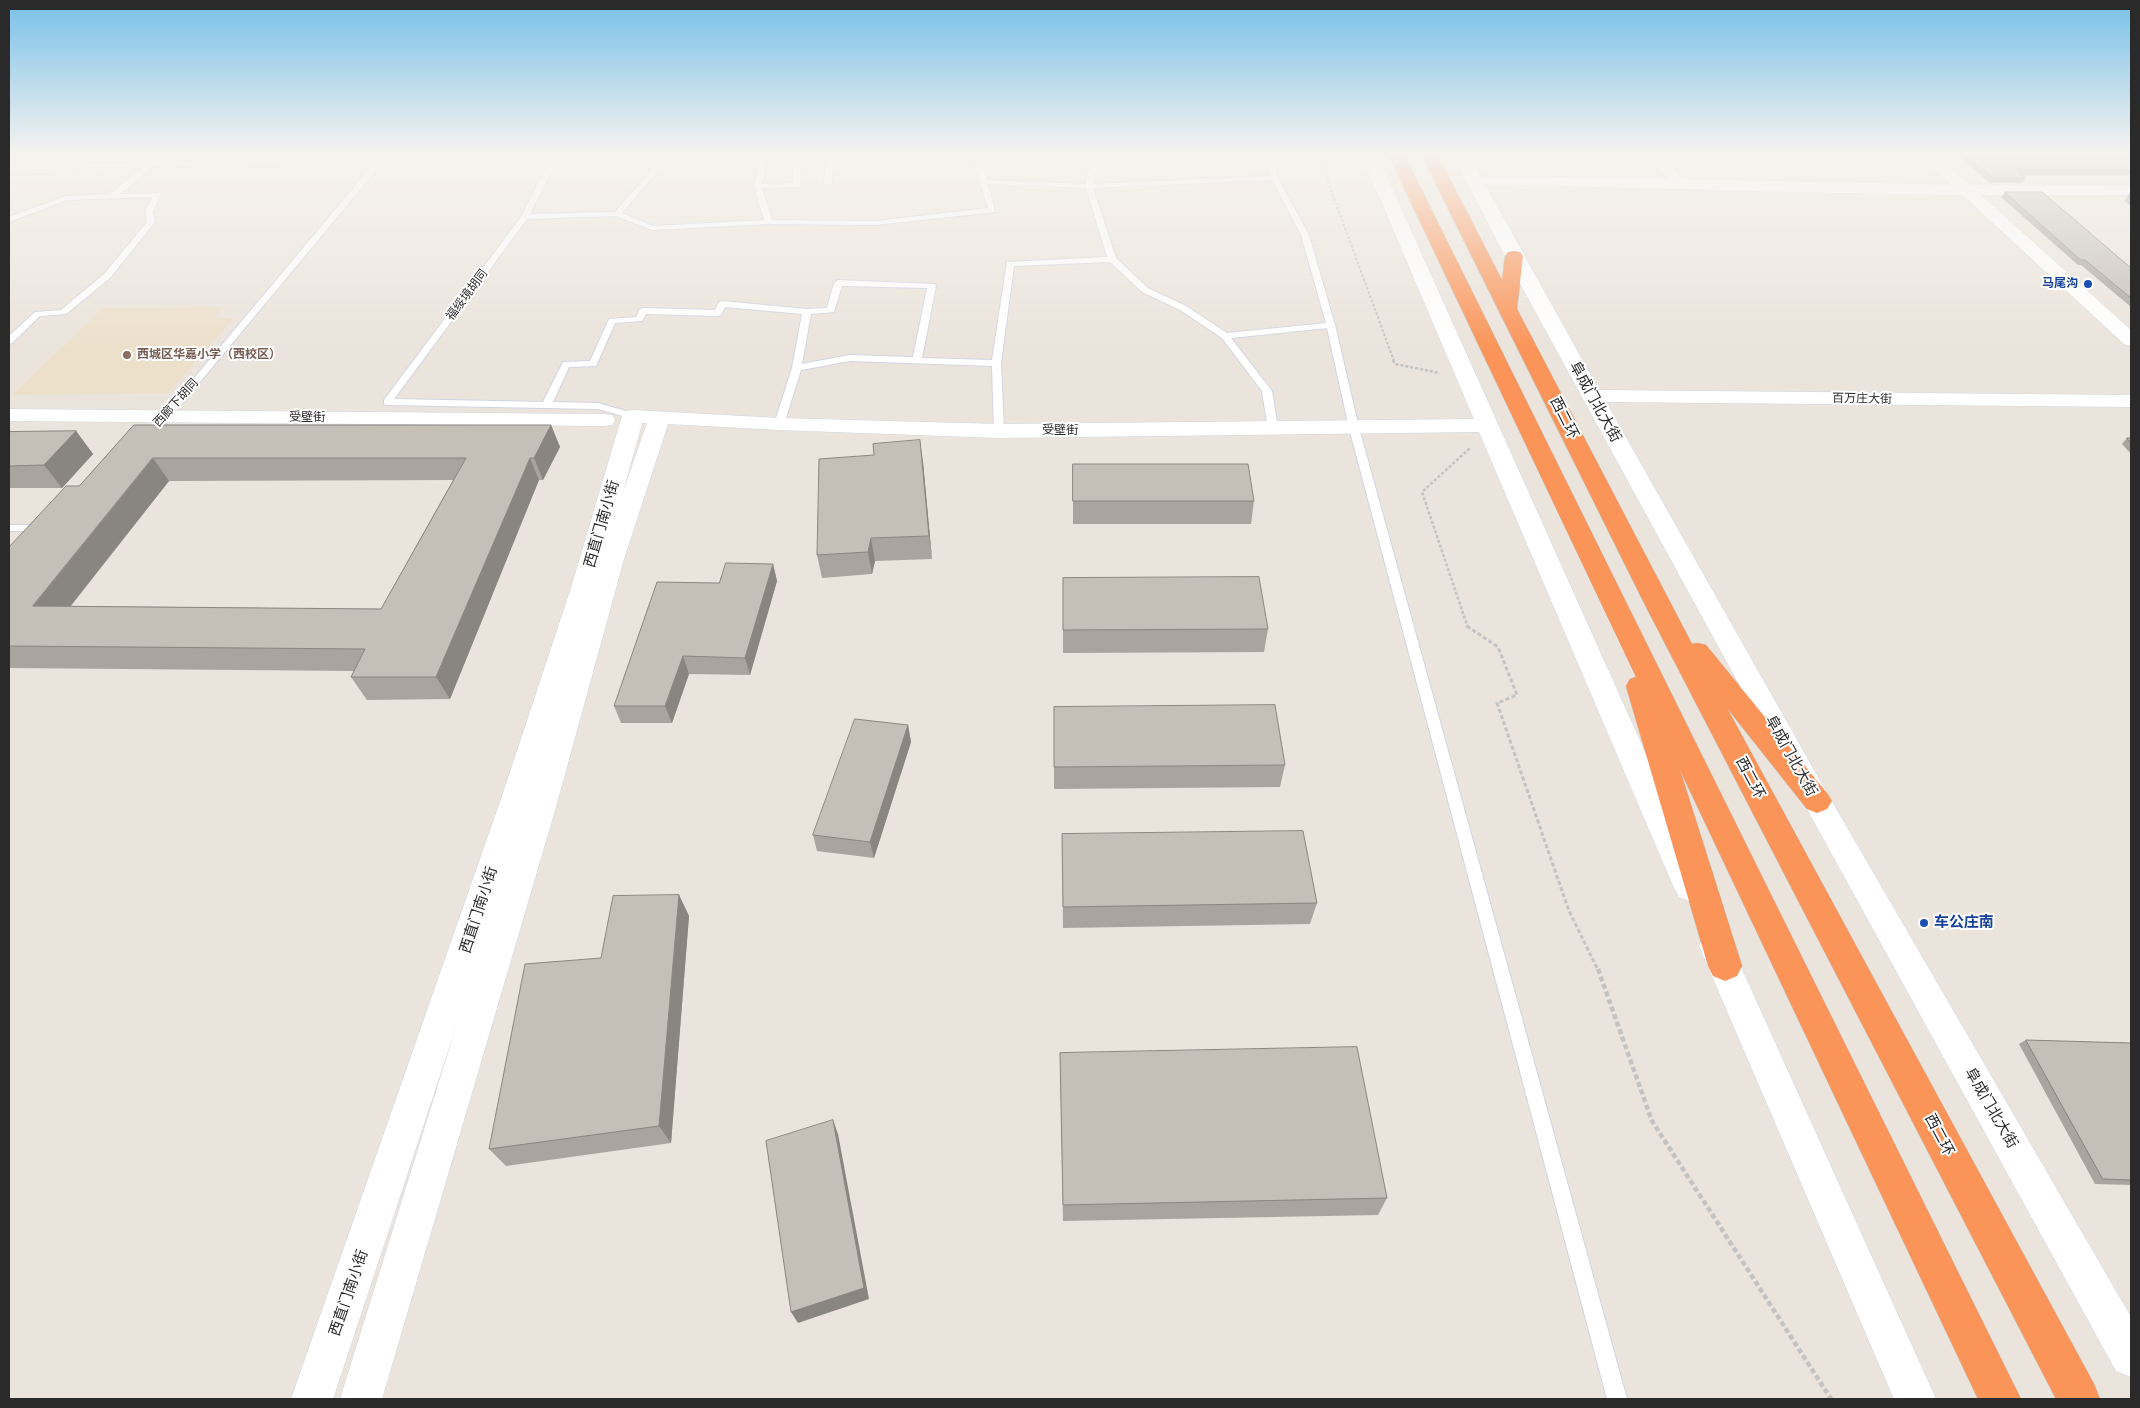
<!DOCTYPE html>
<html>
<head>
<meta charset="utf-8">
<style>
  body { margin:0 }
  #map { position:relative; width:2140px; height:1408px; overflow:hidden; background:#ebe4dc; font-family:"PT Sans",sans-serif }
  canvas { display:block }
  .frame { position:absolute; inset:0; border:10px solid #2a2a2a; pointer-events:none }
</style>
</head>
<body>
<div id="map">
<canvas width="2140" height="1408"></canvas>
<div class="frame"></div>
</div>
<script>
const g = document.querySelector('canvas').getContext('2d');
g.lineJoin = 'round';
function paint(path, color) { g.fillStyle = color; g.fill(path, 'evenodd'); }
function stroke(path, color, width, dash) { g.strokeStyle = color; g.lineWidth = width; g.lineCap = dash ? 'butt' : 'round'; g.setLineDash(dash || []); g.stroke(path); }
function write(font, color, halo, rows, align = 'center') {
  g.font = font + ' "PT Sans","Noto Sans SC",sans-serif'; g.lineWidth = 4; g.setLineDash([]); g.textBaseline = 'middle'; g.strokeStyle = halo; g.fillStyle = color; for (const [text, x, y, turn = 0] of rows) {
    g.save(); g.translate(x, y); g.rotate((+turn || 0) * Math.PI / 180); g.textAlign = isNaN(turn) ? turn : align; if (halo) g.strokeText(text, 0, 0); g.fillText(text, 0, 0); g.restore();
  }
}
const education = new Path2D(`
  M223 307 214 318H234L168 393 12 395 103 308Z`);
const pathFar3 = new Path2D(`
  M1317 152 1394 361`);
const pathFar2 = new Path2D(`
  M1393 360 1395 364 1440 373
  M1468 628 1422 492 1469 449 1468 447`);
const pathFar1 = new Path2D(`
  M1467 626 1498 647 1517 695 1497 703 1569 911 1598 970`);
const path = new Path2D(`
  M1598 969 1652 1121 1831 1399`);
const lane = new Path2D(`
  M166 152H175L160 162 490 154 554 156 563 152H573L558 159 530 214 615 212 650 172 656 152H664L657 173 622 213 653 226 764 220 754 186 761 152H769L762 184 794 183 791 152H799L801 187 762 188 772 220 876 221 988 208 970 152H978L987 180 1086 184 1092 152H1100L1093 184 1270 176 1262 152H1270L1278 178 1309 235 1335 325 1359 428 1627 1399H1607L1349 428 1327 328 1231 338 1272 391 1278 429 1273 432 1268 429 1262 391 1222 338 1180 310 1142 292 1110 262 1014 266 1001 363 1004 431 999 434 994 431 992 366 850 361 801 370 784 424 779 427 776 426 774 424 792 368 802 314 725 307 721 315 718 316 646 314 642 321 615 323 596 366 569 367 553 402 598 403 636 414V418L633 419 598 409 387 405 384 404V400L521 217 550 160 490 158 383 162 165 424H159V420L375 162 330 161 153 166 120 194 160 193 161 195 153 212 155 222 110 278 66 314 40 316 12 343 9 344V336L35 312 61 310 104 274 147 222 145 212 152 197 67 200 9 222V217L66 196 110 194 144 166 9 170V166L149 162ZM1272 180 1301 235 1326 323 1227 333 1186 306 1148 288 1116 258 1093 188ZM988 184 1086 188 1107 257 1007 262 992 360 922 358 936 286 935 284 838 280 834 283 827 308 807 309 722 301 719 302 715 310 643 308 640 309 636 317 609 319 590 361 563 362 543 402 394 399 527 219 616 216 652 230 769 224 876 225 995 212ZM842 286 927 288 913 357 850 355 802 364 811 314 834 312Z
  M826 152H834L832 183 828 185 824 183Z
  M9 525H38L43 528 38 531H9Z`);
const street = new Path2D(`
  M1647 152H1661L1682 179 1967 185 2131 186V195C1918 198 1703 188 1489 185L1484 184 1482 181 1484 178 1489 177 1667 178Z`);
const secondary = new Path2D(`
  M1360 152H1376L1706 888 1701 897 1690 901 1679 897 1674 888 1479 432 999 438 779 430 668 424 624 559 556 807 382 1399H340L458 1021 333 1399H291L501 799 571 588 622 416 625 411 633 410 779 418 999 424 1474 419ZM642 423H647L623 492Z
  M1451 152H1467L1599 390 2131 395V407L1606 402 1827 793 2131 1317V1377L2116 1371 1807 809 1505 256Z
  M1916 152H1933L2131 330V346L2124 344Z
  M9 409 604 414 612 415 615 420 612 425 604 426 9 421Z
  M1715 932 1727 936 1936 1399H1894L1699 946 1703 936Z`);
const highway = new Path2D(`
  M1387 152H1403L2021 1399H1978L1680 770 1742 966 1737 976 1725 981 1713 976 1708 966 1626 686 1630 679 1636 677Z
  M1420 152H1436L1502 280 1505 256 1508 252 1514 251 1520 252 1523 256 1517 309 1692 644 1697 643 1706 645 1827 793 1832 801 1827 809 1817 813 1807 809 1727 708 2094 1384 2100 1399H2056L1644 603Z`);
const wall = new Path2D(`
  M331 152H376L374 155 333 156Z
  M1954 152H2131V175H2021L2025 178 2022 183H1990Z
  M2005 192 2131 268V307L2081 265H2078L2001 197Z
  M2131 192V206L2124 201Z
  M134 425H551L560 447 543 480H539L450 699 367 700 351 677 354 671 9 668V547L79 486ZM453 480 381 609 71 606 169 481Z
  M76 431 93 454 62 488H9V432Z
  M2127 438H2131V454L2122 444Z
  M923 462 932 559 875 561 872 574 822 578 817 555Z
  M1073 464 1254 501 1251 524H1073Z
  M773 564 777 581 750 675 689 674 672 723H621L614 706 719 583Z
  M1063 578 1268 629 1264 652 1063 653Z
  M908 725 911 742 874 858 817 851 813 835Z
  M1285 765 1280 787 1054 789V767Z
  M1062 834 1317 903 1310 924 1063 928Z
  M679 895 689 916 671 1143 506 1166 489 1149 601 958Z
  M2026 1040 2131 1043V1185L2095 1184 2019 1044Z
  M1060 1053 1387 1198 1378 1215 1063 1221Z`);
const shadedWall = new Path2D(`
  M551 425 560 447 543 480 534 458Z
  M76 431 93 454 62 488 44 465Z
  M920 440 923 462 932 559 929 536Z
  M153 458 169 481 53 628 33 606Z
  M530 458 539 480 450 699 436 677Z
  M871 538 875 561 872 574 868 552Z
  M773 564 777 581 750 675 745 658Z
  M683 656 689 674 672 723 665 706Z
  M908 725 911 742 874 858 870 842Z
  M679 895 689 916 671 1143 659 1126Z
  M833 1120 838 1134 869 1299 798 1323 791 1312Z`);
const building = new Path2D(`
  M1963 152H2131V170L2015 169 2025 178H1993Z
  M2005 192H2042L2131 268V298L2085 260H2081Z
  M2131 192V198L2128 196Z
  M134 425H551L534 458H530L436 677H351L365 649 9 646V547L66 486H79ZM153 458H466L381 609 33 606Z
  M76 431 44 465 9 466V432Z
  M2127 438H2131V443Z
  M920 440 929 536 871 538 868 552 817 555 819 459 874 455 873 444Z
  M1073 464H1248L1254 501H1073Z
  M726 563 773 564 745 658 683 656 665 706H614L657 582 719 583Z
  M1259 577 1268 629 1063 630V578Z
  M1275 705 1285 765 1054 767V707Z
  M855 719 908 725 870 842 813 835Z
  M1303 831 1317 903 1063 907 1062 834Z
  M679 895 659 1126 489 1149 525 964 601 958 613 896Z
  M2026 1040 2131 1043V1180L2103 1179Z
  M1357 1047 1387 1198 1063 1205 1060 1053Z
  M833 1120 864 1288 791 1312 766 1141Z`);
const markers = [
  [2088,284,5,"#1a4fb4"],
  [127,355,5,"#8d6e63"],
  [1924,923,5,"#1a4fb4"]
];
const farTransitnames = [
  ["马尾沟",2078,284]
];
const farStreetnames = [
  ["福绥境胡同",467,295,-53],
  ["百万庄大街",1862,399,1],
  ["西廊下胡同",176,403,-48],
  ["受壁街",307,418],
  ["受壁街",1060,431]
];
const farEducationnames = [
  ["西城区华嘉小学（西校区）",137,355]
];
const streetNames = [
  ["阜成门北大街",1595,402,61],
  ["西二环",1564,418,63],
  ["西直门南小街",602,524,-74],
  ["阜成门北大街",1791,756,61],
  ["西二环",1750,778,62],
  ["西直门南小街",479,910,-72],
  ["阜成门北大街",1991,1108,60],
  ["西二环",1939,1135,62],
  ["西直门南小街",349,1293,-71]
];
const transitNames = [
  ["车公庄南",1934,923]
];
paint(education, '#ede0cb');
stroke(lane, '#d1d5e2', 2);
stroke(street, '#d1d5e2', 1);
stroke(secondary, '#d1d5e2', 1);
stroke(highway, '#c3c3c3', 1);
stroke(pathFar3, '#c3c3c3', 2, [2.5, 2]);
stroke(pathFar2, '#c3c3c3', 2.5, [3, 2]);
stroke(pathFar1, '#c3c3c3', 3, [4, 2.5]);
stroke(path, '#c3c3c3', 4.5, [5, 3]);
paint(lane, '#fff');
paint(street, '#fff');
paint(secondary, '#fff');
paint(highway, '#fa9458');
paint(wall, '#a9a49d');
paint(shadedWall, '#898680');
paint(building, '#c4bfb7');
stroke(building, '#898680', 1);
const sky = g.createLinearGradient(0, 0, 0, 349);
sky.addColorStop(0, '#78c0e9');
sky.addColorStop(0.44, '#f6f3ef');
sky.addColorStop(1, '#f6f3ef00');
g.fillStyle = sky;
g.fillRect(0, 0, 2140, 349);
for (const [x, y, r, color] of markers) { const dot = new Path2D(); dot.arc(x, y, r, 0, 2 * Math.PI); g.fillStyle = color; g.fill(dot); stroke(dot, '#fff', 2); }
write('bold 12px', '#164399', '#fff', farTransitnames, 'right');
write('12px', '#2a2a2a', '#fff', farStreetnames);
write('bold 12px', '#785e54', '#fff', farEducationnames, 'left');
write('15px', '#2a2a2a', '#fff', streetNames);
write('bold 15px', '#164399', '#fff', transitNames, 'left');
</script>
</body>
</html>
